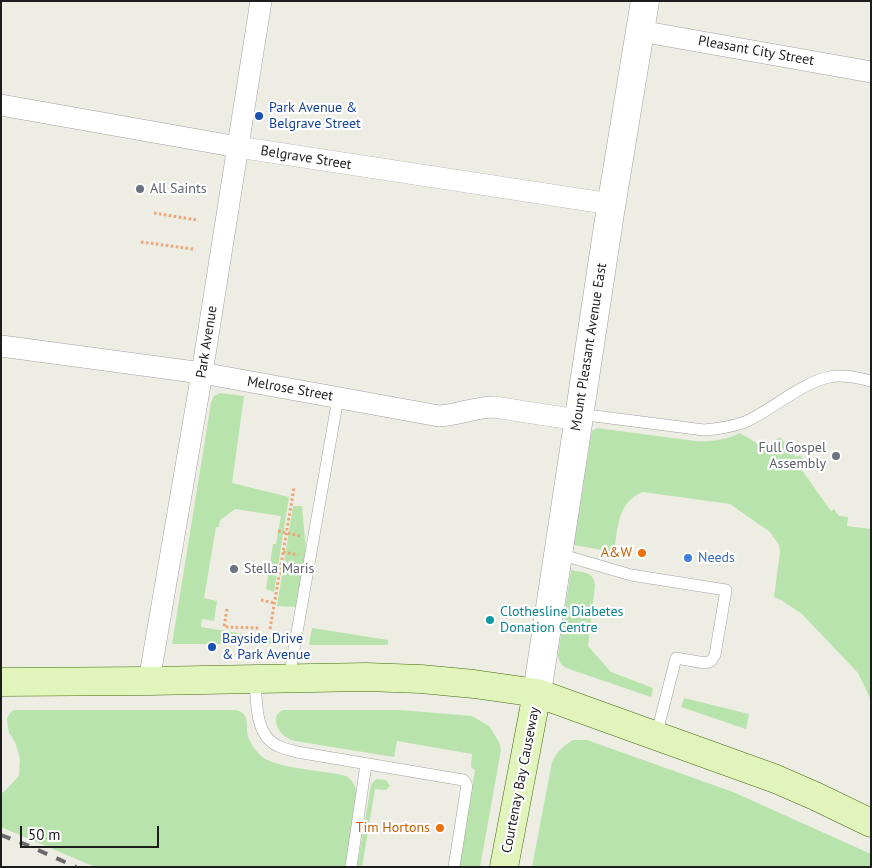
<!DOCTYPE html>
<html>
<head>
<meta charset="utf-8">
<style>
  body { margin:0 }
  #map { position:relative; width:872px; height:868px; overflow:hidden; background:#edede4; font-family:"PT Sans",sans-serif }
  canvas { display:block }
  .frame { position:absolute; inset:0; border:2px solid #1d1d1d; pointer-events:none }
  .scale { position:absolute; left:20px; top:826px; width:139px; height:22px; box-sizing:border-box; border:2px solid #1d1d1d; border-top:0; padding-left:6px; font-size:15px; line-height:18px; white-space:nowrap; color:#1d1d1d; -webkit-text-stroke:4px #fff; paint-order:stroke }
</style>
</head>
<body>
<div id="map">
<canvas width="872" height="868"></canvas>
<div class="frame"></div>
<div class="scale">50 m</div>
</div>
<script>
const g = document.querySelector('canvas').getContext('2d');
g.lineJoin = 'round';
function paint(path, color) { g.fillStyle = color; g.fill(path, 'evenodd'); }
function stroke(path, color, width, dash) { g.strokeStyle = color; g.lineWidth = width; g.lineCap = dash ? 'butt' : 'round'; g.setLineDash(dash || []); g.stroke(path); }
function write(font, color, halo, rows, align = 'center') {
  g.font = font + ' "PT Sans",sans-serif'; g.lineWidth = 4.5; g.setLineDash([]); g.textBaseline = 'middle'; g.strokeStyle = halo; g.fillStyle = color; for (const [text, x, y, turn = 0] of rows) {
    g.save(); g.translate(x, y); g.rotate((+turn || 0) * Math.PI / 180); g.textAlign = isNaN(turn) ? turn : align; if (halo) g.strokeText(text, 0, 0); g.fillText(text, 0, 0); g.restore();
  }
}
const grass = new Path2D(`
  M220 393 244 396 232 483 289 497 274 592 266 589 273 544H276L281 516 235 509 220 520 219 527H216L204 598 217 601 214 621 202 619 201 627 251 635 280 638 281 644H172L211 403 214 396Z
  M597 428 695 441C710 442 726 440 740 433L765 448 780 437 796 457 800 455 805 461 799 466 831 511 834 509 839 516 848 517 847 526 871 529 870 549H871V700L858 673 802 614 781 600 774 597 780 552 779 545 770 532 730 504 643 492C617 502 618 528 614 552L574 545 591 436 592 431Z
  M293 506H302L306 551 296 607 277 606Z
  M571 570C584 573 594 571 595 586L588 646 611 672 653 688 651 697 569 669C562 666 559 663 558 655Z
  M312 628 388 640V645H309Z
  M684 698 749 714 746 729 681 707Z
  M14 710H236C252 714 244 727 249 739 251 744 256 751 260 755 273 769 325 770 346 776 353 780 355 786 357 793L345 867H95L1 827V793L4 792 19 776 20 758 15 742 9 733 8 727 7 718 11 712Z
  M283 710H400L472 716 489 726 499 742 501 750 480 867H459L475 770 471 767 472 754 397 741 394 757 295 741C292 740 289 739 286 737 277 732 270 715 283 710Z
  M573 740H587L733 792 871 854V867H532L552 762C557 752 563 746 573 740Z
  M377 779 386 780 390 786 386 790 375 789 362 867H357L371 785 373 782Z`);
const path = new Path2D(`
  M154 213 197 220
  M141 242 193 249
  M278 531 300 536
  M283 552 298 555
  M261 600 274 603
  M227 609 224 627 260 628
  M270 629 294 488`);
const service = new Path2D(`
  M579 414 704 430C718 429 731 427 745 422 772 410 801 383 829 377 843 374 858 378 871 381
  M559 554 631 575 726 590 715 655 711 661 705 663 676 658 656 736
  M289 678 338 398
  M255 679C257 701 254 735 278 746 284 749 291 750 297 752L463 780C467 783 467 786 466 791L454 867
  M351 867 366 764`);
const minor = new Path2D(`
  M640 31 871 72
  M1 105 238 147 611 204
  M1 346 202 373 439 416C458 415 475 407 494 407L578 420
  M149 681 202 373 261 1`);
const tertiary = new Path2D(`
  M537 693 610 213 645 1`);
const secondary = new Path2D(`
  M1 682 149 681 366 677 421 679 474 684 537 693 776 779 815 796 871 823
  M504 867 537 693`);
const rail = new Path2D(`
  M1 835 27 845 76 867`);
const markers = [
  [259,116,5,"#1a4fb4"],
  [140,189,5,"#6b7280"],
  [836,456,5,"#6b7280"],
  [642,553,5,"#e8710a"],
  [688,558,5,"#3f7fe0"],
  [234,569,5,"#6b7280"],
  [490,620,5,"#0f9aa8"],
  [212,647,5,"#1a4fb4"],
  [440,828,5,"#e8710a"]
];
const streetNames = [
  ["Pleasant City Street",756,51,10],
  ["Belgrave Street",306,158,9],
  ["Park Avenue",207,342,-81],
  ["Mount Pleasant Avenue East",589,347,-81],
  ["Melrose Street",290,389,10],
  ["Courtenay Bay Causeway",521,780,-79]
];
const transitNames = [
  ["Park Avenue &",269,108],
  ["Belgrave Street",269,124],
  ["Bayside Drive",222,639],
  ["& Park Avenue",222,655]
];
const worshipNames = [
  ["All Saints",150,189],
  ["Full Gospel",826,448,"right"],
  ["Assembly",826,464,"right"],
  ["Stella Maris",244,569]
];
const foodNames = [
  ["A&W",632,553],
  ["Tim Hortons",430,828]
];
const shopNames = [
  ["Needs",698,558]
];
const cultureNames = [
  ["Clothesline Diabetes",500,612],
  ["Donation Centre",500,628]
];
paint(grass, '#b8e3ad');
stroke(service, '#a1a1a1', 12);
stroke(minor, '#a1a1a1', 22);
stroke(tertiary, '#a1a1a1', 29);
stroke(secondary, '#446a0e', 29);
stroke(path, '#eda574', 3, [2.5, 2.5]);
stroke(service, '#fff', 11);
stroke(minor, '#fff', 21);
stroke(tertiary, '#fff', 28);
stroke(secondary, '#e0f4bb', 28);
stroke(rail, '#6b6b6b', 4, [10, 10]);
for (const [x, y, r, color] of markers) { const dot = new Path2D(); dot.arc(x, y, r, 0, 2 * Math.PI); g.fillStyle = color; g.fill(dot); stroke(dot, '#fff', 2); }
write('14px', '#1d1d1d', '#fff', streetNames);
write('14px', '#164399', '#fff', transitNames, 'left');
write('14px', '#5b616d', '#fff', worshipNames, 'left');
write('14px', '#c56008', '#fff', foodNames, 'right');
write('14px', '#366cbe', '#fff', shopNames, 'left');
write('14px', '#0d838f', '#fff', cultureNames, 'left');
</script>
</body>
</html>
